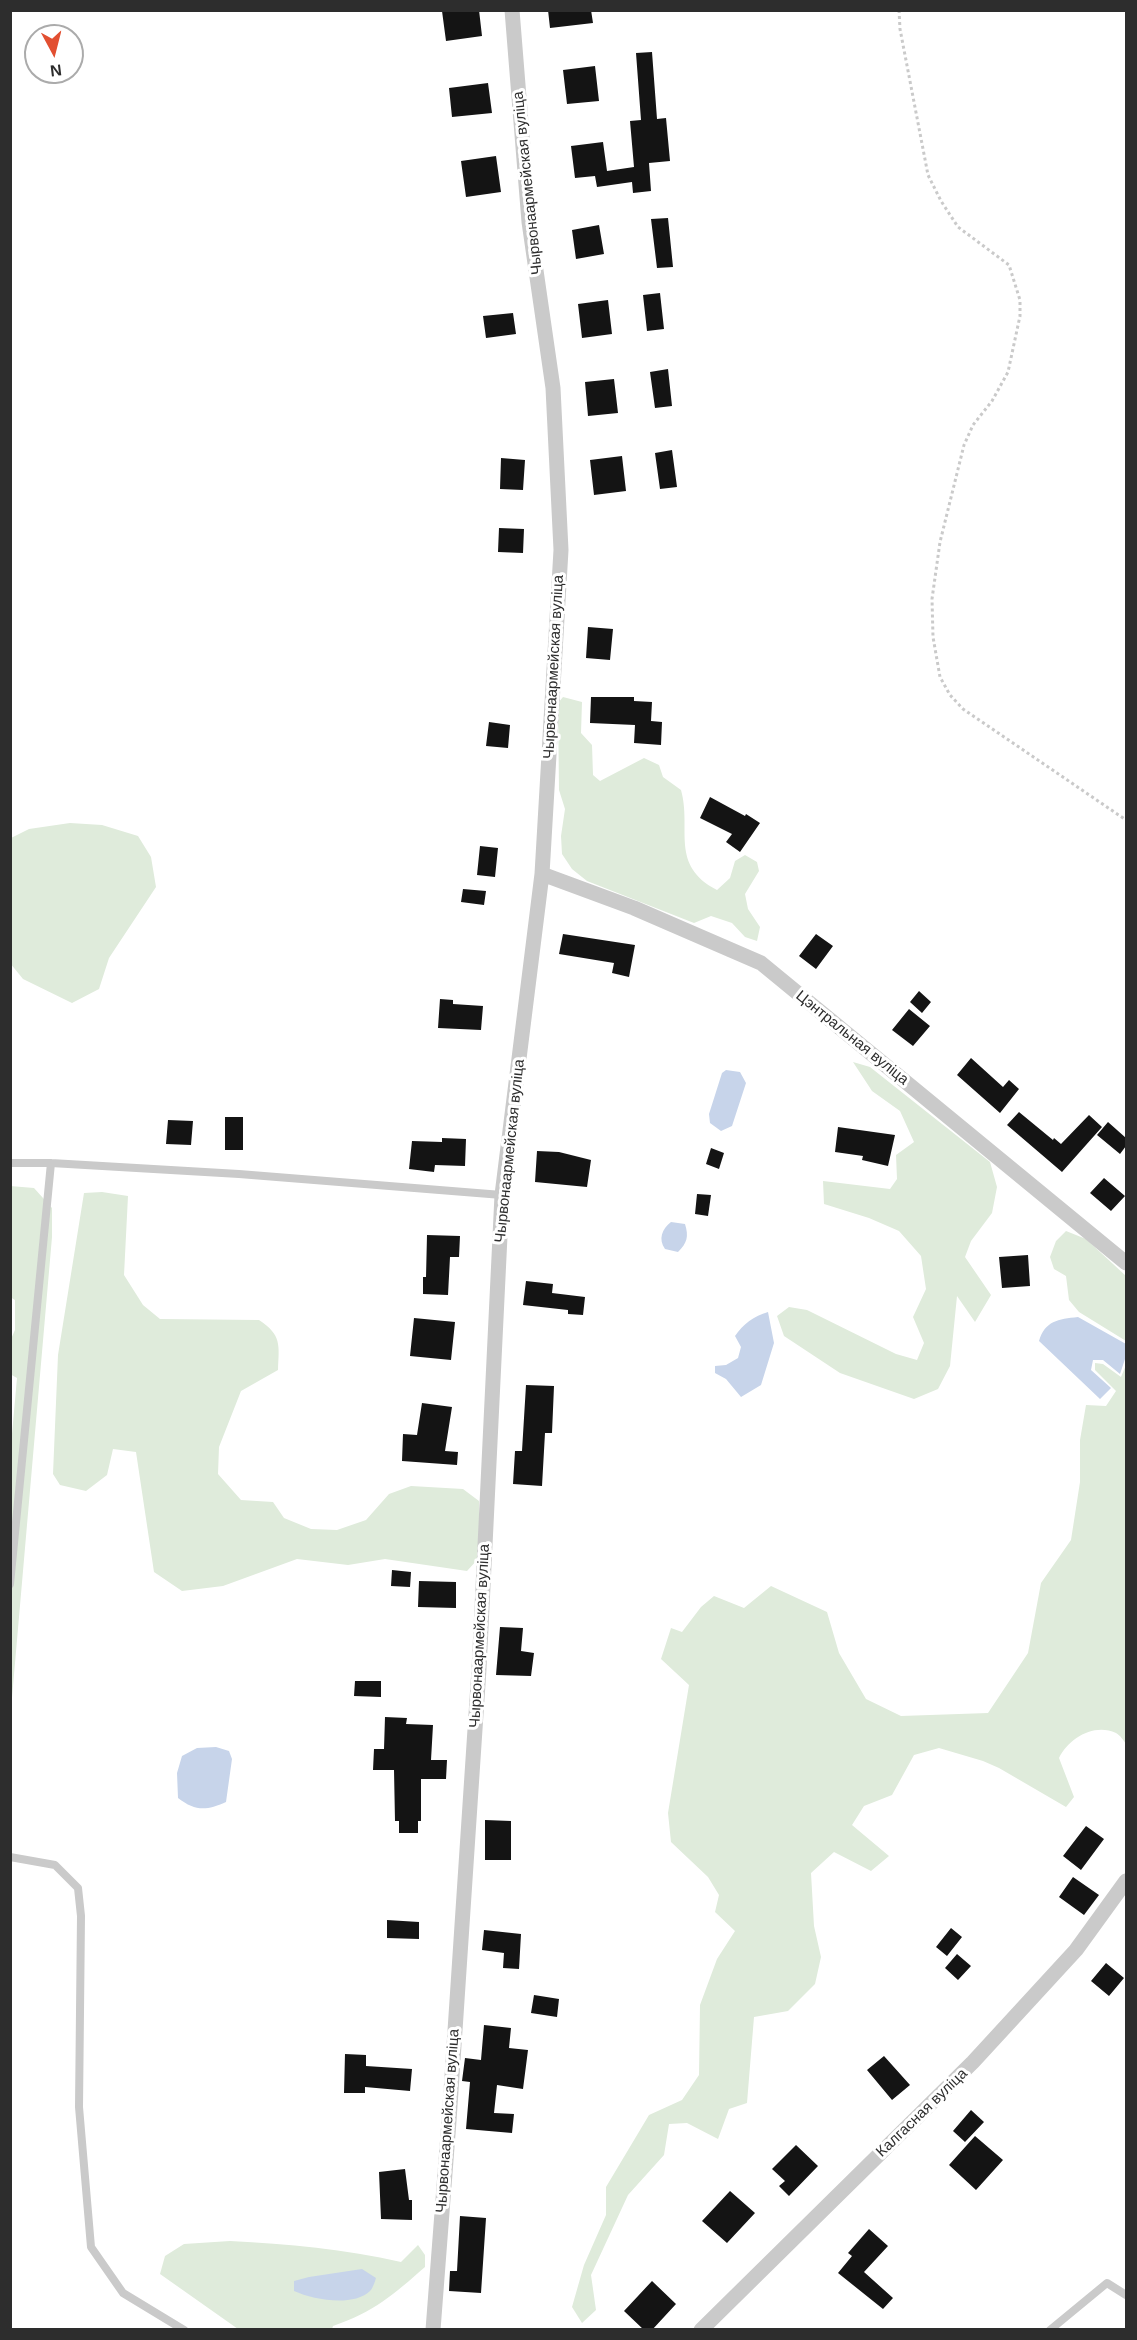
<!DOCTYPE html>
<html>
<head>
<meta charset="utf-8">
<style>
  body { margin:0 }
  #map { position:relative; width:1137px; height:2340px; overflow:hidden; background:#fff; font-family:Helvetica,sans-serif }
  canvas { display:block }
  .frame { position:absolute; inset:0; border:12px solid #2d2d2d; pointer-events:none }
  .north { position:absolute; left:24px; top:24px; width:60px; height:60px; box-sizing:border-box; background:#fff; border:2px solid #ababab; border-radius:50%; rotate:173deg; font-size:16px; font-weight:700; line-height:24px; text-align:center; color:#2d2d2d }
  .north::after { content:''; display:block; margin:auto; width:21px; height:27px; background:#e24f31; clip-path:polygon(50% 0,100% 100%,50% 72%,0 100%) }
</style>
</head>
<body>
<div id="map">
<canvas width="1137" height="2340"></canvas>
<div class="frame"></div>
<div class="north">N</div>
</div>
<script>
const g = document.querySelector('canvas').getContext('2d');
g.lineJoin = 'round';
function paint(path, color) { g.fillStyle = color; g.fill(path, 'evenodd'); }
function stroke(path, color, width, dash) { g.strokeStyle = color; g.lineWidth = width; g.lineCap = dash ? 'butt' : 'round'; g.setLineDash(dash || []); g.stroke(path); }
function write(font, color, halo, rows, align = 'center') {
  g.font = font + ' Helvetica,sans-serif'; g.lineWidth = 6; g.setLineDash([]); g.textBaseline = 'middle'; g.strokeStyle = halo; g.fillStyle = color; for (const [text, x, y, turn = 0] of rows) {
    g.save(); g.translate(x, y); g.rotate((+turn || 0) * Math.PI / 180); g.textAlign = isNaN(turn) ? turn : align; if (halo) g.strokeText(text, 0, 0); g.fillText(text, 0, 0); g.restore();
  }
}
const green = new Path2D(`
  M563 697 582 702 581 733 592 745 593 775 600 781 644 758 659 765 663 777 681 790C692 829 669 865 717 890L730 878 735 861 745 855 757 862 759 871 745 894 748 909 760 927 757 941 745 937 732 923 711 916 694 923 587 881 572 869 562 854 561 836 565 809 559 790 558 703Z
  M70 823 102 825 138 836 151 857 156 887 109 958 99 989 72 1003 23 979 10 963 11 838 29 829Z
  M853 1062 870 1067 990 1162 997 1187 992 1213 971 1241 965 1257 991 1295 975 1322 957 1296 950 1366 938 1389 914 1399 840 1373 784 1336 777 1316 789 1307 807 1310 896 1354 917 1360 924 1343 913 1317 926 1289 921 1256 899 1231 869 1218 824 1204 823 1181 890 1189 897 1179 896 1155 914 1142 900 1111 872 1091Z
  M10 1186 34 1188 52 1208V1237L11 1709 10 1456 17 1378 10 1374 11 1339 15 1330V1300L10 1297Z
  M102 1192 128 1196 124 1275 143 1305 160 1319 259 1320C282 1335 279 1345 278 1370L241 1391 219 1447 218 1474 241 1500 273 1502 284 1518 311 1529 337 1530 366 1520 389 1494 411 1486 463 1489 479 1501V1558L467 1571 385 1559 348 1565 297 1559 223 1586 182 1591 154 1572 136 1452 113 1449 107 1475 86 1491 60 1485 53 1474 58 1355 84 1193Z
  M1066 1231 1086 1239 1126 1276V1341L1079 1312 1069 1300 1066 1276 1054 1269 1050 1257 1056 1241Z
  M1095 1363 1103 1364 1121 1377 1126 1365V1744C1124 1741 1120 1735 1116 1733 1094 1723 1069 1738 1059 1758L1074 1797 1066 1807 999 1768 983 1761 939 1748 914 1755 892 1795 864 1806 852 1825 889 1856 871 1871 834 1852 811 1873 814 1926 821 1957 815 1984 788 2011 754 2017 747 2103 729 2109 718 2139 687 2123 669 2124 664 2155 628 2195 591 2275 596 2310 582 2323 572 2307 584 2265 606 2215V2187L649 2115 682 2100 699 2075 700 2005 717 1959 735 1931 715 1912 719 1895 708 1877 671 1842 668 1813 689 1685 661 1659 671 1628 682 1632 701 1607 714 1596 744 1608 771 1586 827 1612 839 1653 866 1699 901 1716 988 1713 1028 1653 1041 1583 1071 1540 1080 1482V1440L1086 1405 1106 1406 1116 1391 1095 1370Z
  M230 2241C288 2244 345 2249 401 2262L418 2245 425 2255V2267C393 2295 374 2312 333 2326L332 2329H238L160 2274 165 2256 184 2244Z`);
const water = new Path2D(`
  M726 1070 740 1072 746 1083 732 1126 721 1131 710 1123 709 1114 722 1073Z
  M671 1222 685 1224C689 1237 687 1243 678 1252L665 1249C658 1239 662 1229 671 1222Z
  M768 1312 774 1343 761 1385 741 1397 726 1379 715 1373V1366L726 1365 738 1358 741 1347 735 1336C743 1324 754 1316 768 1312Z
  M1078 1317 1126 1344V1356L1120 1374 1103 1360H1093L1091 1370 1111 1388 1100 1399 1039 1341C1045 1321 1058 1319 1078 1317Z
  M216 1747 229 1751 232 1759 226 1802C206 1811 195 1811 178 1798L177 1773 182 1756 197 1748Z
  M362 2269 376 2278C375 2281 373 2288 370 2291 353 2307 314 2300 294 2291V2281L309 2277Z`);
const building = new Path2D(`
  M450 10H479L482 36 446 41 442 11Z
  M548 10H591L593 23 550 28Z
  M652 52 657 119 666 118 670 161 649 163 651 191 633 193 632 182 597 187 595 176 575 178 571 146 603 142 607 171 634 167 630 121 641 120 636 53Z
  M595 66 599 101 567 104 563 70Z
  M488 83 492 113 452 117 449 88Z
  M496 156 501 192 466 197 461 161Z
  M668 218 673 267 657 268 651 219Z
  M599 225 604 254 576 259 572 230Z
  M660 293 664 329 647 331 643 295Z
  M608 300 612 334 582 338 578 304Z
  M513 313 516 334 486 338 483 316Z
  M668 369 672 406 655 408 650 372Z
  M614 379 618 413 588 416 585 382Z
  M672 450 677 487 660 489 655 453Z
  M622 456 626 491 594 495 590 460Z
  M501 458 525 460 523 490 500 489Z
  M499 528 524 529 523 553 498 552Z
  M588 627 613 629 610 660 586 658Z
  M591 697H634V701L652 702 651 721 662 722 661 745 634 743 635 725 590 723Z
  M489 722 510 725 508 748 486 746Z
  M710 797 745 816 746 814 760 823 740 852 726 842 732 834 700 818Z
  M480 846 498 848 495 877 477 875Z
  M463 889 486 891 484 905 461 902Z
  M563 934 635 945 629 977 612 973 614 963 559 954Z
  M816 934 833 946 816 969 799 956Z
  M919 991 931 1002 922 1013 910 1002Z
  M440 999 453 1000V1004L483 1006 481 1030 438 1028Z
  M909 1009 930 1026 913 1046 892 1030Z
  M971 1058 1003 1087 1009 1080 1019 1089 1000 1113 957 1075Z
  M1019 1112 1053 1140 1054 1138 1061 1144 1089 1115 1102 1127 1062 1172 1007 1125Z
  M225 1117H243V1150H225Z
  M168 1120 193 1121 191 1145 166 1144Z
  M1108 1122 1126 1138V1146L1120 1154 1097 1135Z
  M838 1127 895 1135 888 1166 862 1160 863 1156 835 1152Z
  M442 1138 466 1139 465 1166 435 1165 434 1172 409 1169 412 1141 442 1142Z
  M711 1148 724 1153 719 1169 706 1164Z
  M537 1151 559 1152 591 1160 587 1187 535 1182Z
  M1104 1178 1125 1196 1111 1211 1090 1193Z
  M697 1194 711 1195 708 1216 695 1214Z
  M427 1235 460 1236 459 1257H450L448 1295 423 1294V1277H426Z
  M1028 1255 1030 1286 1002 1288 999 1257Z
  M526 1281 553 1284 552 1293 585 1297 583 1315 568 1314V1310L523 1305Z
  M414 1318 455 1322 451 1360 410 1356Z
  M526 1385 554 1386 552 1433H545L542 1486 513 1484 515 1451H522Z
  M422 1403 452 1407 445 1451 458 1452 457 1465 402 1461 403 1434 417 1435Z
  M392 1570 411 1572 410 1587 391 1586Z
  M419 1581 456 1582V1608L418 1607Z
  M500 1627 523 1628 521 1651 534 1653 531 1676 496 1675Z
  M355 1681H381V1697L354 1696Z
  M385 1717 407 1718 406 1724 433 1725 431 1760H447L446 1779H421V1821H418V1833H399V1821H395L394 1770H373L374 1749H384Z
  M485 1820 511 1821V1860H485Z
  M1086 1826 1104 1839 1081 1870 1063 1856Z
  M1073 1877 1099 1895 1084 1915 1059 1897Z
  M387 1920 419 1922V1939L387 1938Z
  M951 1928 962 1937 947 1956 936 1947Z
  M484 1930 521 1934 519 1969 503 1968 504 1953 482 1950Z
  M957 1954 971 1966 958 1980 945 1968Z
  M1106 1963 1124 1978 1109 1996 1091 1981Z
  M534 1995 559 1999 557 2017 531 2013Z
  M484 2025 511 2028 509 2048 528 2050 523 2089 497 2085 494 2113 514 2114 512 2133 466 2129 470 2082 462 2081 465 2058 481 2060Z
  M345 2054 366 2055V2066L412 2069 410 2091 365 2087V2093H344Z
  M884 2056 910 2085 892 2100 867 2070Z
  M971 2110 984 2122 965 2142 953 2131Z
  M975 2136 1003 2160 976 2190 949 2165Z
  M796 2145 818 2166 789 2196 779 2186 785 2181 772 2169Z
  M405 2169 409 2200H412V2220L381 2219 379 2172Z
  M730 2191 755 2213 727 2243 702 2221Z
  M460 2216 486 2218 481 2293 449 2291 450 2271H457Z
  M869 2229 888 2246 864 2272 893 2298 883 2309 838 2273 852 2256 848 2253Z
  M652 2281 676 2304 652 2330H644L624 2311Z`);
const path = new Path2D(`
  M899 10 900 29 928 175 941 201 958 227 1009 265 1020 300V316L1008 372 992 401 973 425 964 445 940 542 932 599 933 637 940 677 950 695 963 709 1126 820`);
const service = new Path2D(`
  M10 1163H51L239 1174 502 1195
  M10 1584 51 1163
  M10 1857 55 1865 78 1888 81 1916 79 2107 91 2247 123 2293 184 2330
  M1050 2330 1107 2283 1126 2295`);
const minor = new Path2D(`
  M542 874 634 908 761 963 1126 1263
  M433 2330 449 2121 479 1669 502 1195 542 874 561 550 553 388 529 222 512 10
  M701 2330 973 2062 1076 1950 1126 1881`);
const streetNames = [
  ["Чырвонаармейская вуліца",528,183,-96],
  ["Чырвонаармейская вуліца",554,667,-87],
  ["Цэнтральная вуліца",852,1038,39],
  ["Чырвонаармейская вуліца",510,1151,-84],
  ["Чырвонаармейская вуліца",480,1636,-87],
  ["Калгасная вуліца",922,2113,-44],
  ["Чырвонаармейская вуліца",448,2121,-86]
];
paint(green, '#dfebdb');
paint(water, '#c7d4ea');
paint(building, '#141414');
stroke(path, '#cacaca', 3, [3, 3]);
stroke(service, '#cacaca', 8);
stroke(minor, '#cacaca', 15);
write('15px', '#2d2d2d', '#fff', streetNames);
</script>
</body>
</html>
